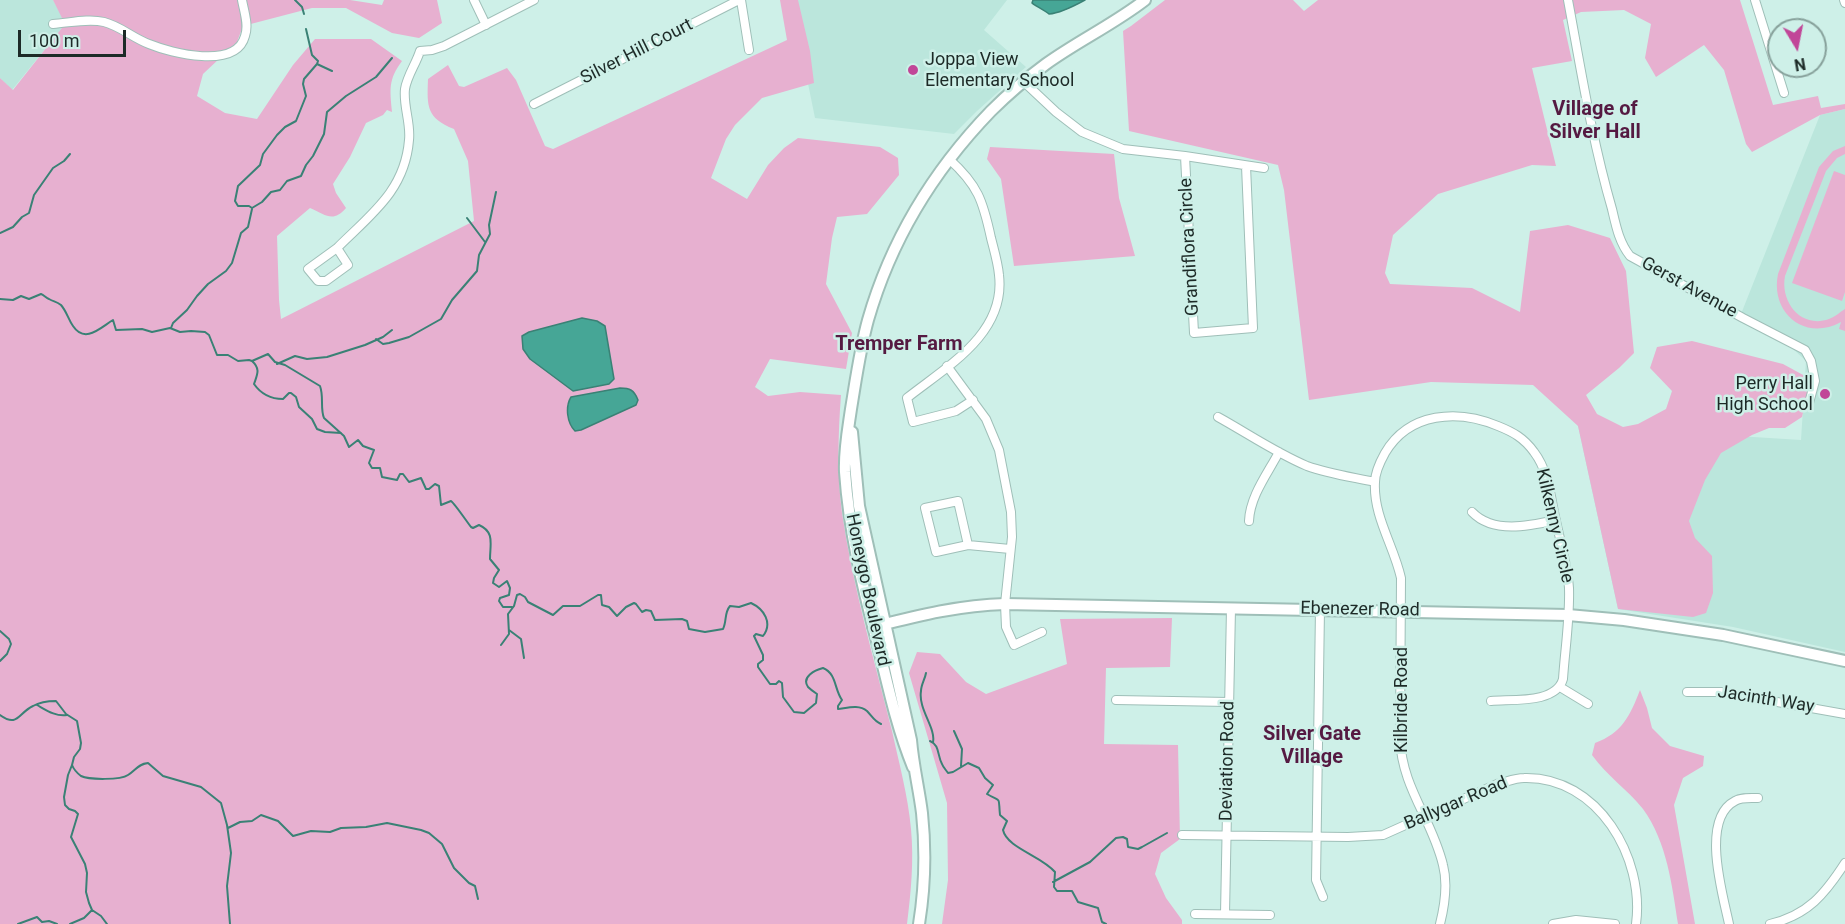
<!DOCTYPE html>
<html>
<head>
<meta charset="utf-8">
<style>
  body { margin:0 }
  #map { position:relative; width:1845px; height:924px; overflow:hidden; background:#cef0e8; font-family:Roboto,sans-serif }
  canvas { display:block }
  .north { position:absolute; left:1767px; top:18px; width:60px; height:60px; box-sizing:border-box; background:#cef0e8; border:2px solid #87a19b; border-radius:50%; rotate:170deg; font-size:16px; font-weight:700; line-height:24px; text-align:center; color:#1d2a27 }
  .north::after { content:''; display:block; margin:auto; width:21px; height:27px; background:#c14698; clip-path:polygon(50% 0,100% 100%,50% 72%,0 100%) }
  .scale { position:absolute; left:18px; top:30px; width:108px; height:27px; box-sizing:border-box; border:3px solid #1d2a27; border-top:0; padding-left:8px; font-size:18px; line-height:21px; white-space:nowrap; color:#1d2a27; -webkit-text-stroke:4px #cef0e8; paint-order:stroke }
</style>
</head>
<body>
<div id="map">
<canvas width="1845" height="924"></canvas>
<div class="north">N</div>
<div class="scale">100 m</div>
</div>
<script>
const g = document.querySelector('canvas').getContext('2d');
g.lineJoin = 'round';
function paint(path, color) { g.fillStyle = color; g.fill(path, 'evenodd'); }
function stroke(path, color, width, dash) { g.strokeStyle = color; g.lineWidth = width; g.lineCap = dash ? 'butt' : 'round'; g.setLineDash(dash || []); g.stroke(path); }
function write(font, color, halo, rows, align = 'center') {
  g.font = font + ' Roboto,sans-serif'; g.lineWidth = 5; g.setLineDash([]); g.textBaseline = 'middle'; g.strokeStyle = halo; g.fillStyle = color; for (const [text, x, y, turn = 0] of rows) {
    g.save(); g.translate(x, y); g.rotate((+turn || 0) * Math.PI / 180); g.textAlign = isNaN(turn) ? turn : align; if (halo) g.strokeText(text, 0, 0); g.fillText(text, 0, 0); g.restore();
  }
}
const built = new Path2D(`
  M0 0H53L66 23 12 90 0 78Z
  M791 0H1007L984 30 1026 67 977 111 954 134 815 118Z
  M1845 109V652L1733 627 1618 609 1578 426 1801 440 1806 361 1792 348 1741 314 1820 115Z`);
const green = new Path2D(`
  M53 0H350L382 5 384 0H437L442 23 419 38 392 33 346 8H312L243 26 237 42 203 74 197 96 225 113 257 119 293 65 315 39H371L402 61C388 80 390 89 392 112L387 110 383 115 366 123 350 157 333 184 336 193 346 208C333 223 326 215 310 208L277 236 279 300 281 319 474 221 468 161 454 129C426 118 427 106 428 79L448 65 459 86 464 87 507 68 516 80 545 146 553 149 787 40 780 0H798L810 51 814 83 762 98 735 125 726 139 711 178 747 199 768 165 784 148 798 138 880 147 898 158 899 175 867 214 837 217 832 238 826 284 852 333 846 369 770 359 755 387 768 396 800 392 841 395C838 435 837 474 842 513 853 587 874 659 892 731 899 763 908 796 911 829 914 861 911 892 907 924H0V78L13 90 65 24ZM582 318 597 321 607 337 614 379 529 332Z
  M1165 0H1293L1304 11 1318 0H1740L1773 105 1818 96 1821 108 1845 104V109L1820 115 1752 152 1746 144 1724 70 1704 45 1656 77 1645 58 1651 24 1624 10 1581 12 1563 20 1572 61 1532 68 1556 166 1532 165 1438 194 1393 235 1385 273 1390 284 1472 288 1520 312 1530 231 1568 225 1610 238 1626 271 1634 353 1619 368 1586 395 1597 414 1623 427 1638 424 1666 409 1672 391 1650 368 1657 347 1692 341 1783 364 1805 376 1810 381 1802 417 1785 428H1769L1752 435 1721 453 1705 480 1689 521 1695 538 1712 556 1713 593 1706 613 1693 617 1618 609 1578 426 1533 385 1431 382 1309 400 1284 190 1278 165 1129 131 1123 31 1131 26Z
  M1845 146V154L1837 158 1826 171 1785 276C1780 302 1801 329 1829 319 1835 317 1840 312 1845 309V331L1839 329 1841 322C1805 342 1770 313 1778 274L1819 167 1833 151Z
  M990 147 1114 154 1119 198 1135 256 1014 266 1001 179 987 159Z
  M1834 171 1845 175V292L1842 301 1792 283Z
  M1172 618 1170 667 1106 668 1104 744 1178 745 1180 839 1161 853 1155 874 1166 898 1182 920V924H942L948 880 947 803 909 673 917 652 940 654 966 682 986 694 1067 664 1060 619Z
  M1640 690 1647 708 1652 728 1670 746 1704 756 1703 766 1683 778 1674 805 1695 924H1678C1672 885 1667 842 1643 809 1627 789 1607 776 1592 755L1595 743C1622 733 1630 716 1640 690Z`);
const water = new Path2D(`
  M1033 0H1085C1074 6 1061 13 1049 14 1044 10 1034 5 1032 3Z
  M582 318 597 321 605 326 614 379 609 384 573 391 530 359 523 349 522 336 529 332Z
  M620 388C630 388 634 390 638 400L636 405 581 430 575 431C567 423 565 407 571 397Z`);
const stream = new Path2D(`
  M295 0 302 7 304 14
  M306 29 312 55 318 61 317 64 332 71
  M317 64 304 79 303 84 306 96 296 121 285 127 277 135 263 154 260 165 238 186 235 201 238 206H249L252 208 262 202 271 192 280 190 287 181 301 176 306 165 313 156 324 134 327 112 346 96 376 77 392 58
  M467 218 485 242
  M0 233 13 227 22 217 29 213 34 195 53 168 64 161 70 154
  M0 299 13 300 21 296 29 299 41 294C44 295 46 298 49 299 54 302 56 301 61 305 67 312 68 319 73 326 85 344 100 328 113 320L116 330 142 329 152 332 170 328 180 332 191 331 205 332 209 335 217 355H228L238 361 249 360 252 361 268 354 275 362 285 365 320 386C324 397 320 408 324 418L344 436 349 447 358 440 363 446 374 450 369 463 372 468H380L382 477 397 480 400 474H403L409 482 421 478 426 489H429L435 484 439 486 441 505 451 501C455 504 467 522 471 527L473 528 479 525C495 532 490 544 490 559L499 570 494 578 493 583 499 587 507 581 510 588 509 595 500 598 499 601 503 607H512
  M171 328 173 323 187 310 197 296 208 284 226 271 232 263 241 233 248 227 252 209
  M376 339 383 344 389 343 409 337 441 319 452 300 477 271 479 255 490 234 489 225 496 192
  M252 361C261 369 257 375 254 384 261 394 272 399 283 399L289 393H291L296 397 299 407 312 419 317 429 325 432 341 433
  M277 364 295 356 307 359 327 357 365 345 383 337 392 330
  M509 630 521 639 524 658
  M0 631 9 639 11 644 7 654 0 661
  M501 645 509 634 508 614 514 606 517 595 520 594 525 597 528 602 553 615 563 606H580L598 595H601L602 605 609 607 617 616 626 607 634 603 636 604 642 612 646 610 651 611 655 620 682 619 687 621 689 629 705 632 723 629C727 621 724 613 730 606L739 607 751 603C764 609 773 623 763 636L756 634 754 636 763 655V660L758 664V667L770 684H776L779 681 782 683 783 697 794 712 804 713 816 703 817 694C814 692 811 690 808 687 801 677 815 670 823 668 837 674 834 689 842 700L838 706V709C847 708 859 704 867 711 872 716 874 721 881 724
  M926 673C925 679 921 685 921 691 918 709 936 728 933 742
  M37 705C46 710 56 717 67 715
  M0 715C18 728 18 713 33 706 40 702 49 701 56 701L66 714 77 721 81 743 80 749 74 757 72 765 68 775 64 797 65 805 69 809 75 811 78 814 71 837 85 864 87 873 86 892 89 903 92 910 101 916 107 924
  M954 731 962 749 961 766
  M930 741C940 745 937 755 942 764 943 767 946 770 948 773L953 772 968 763 979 768 985 778 993 785 987 794C1002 803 998 795 1000 815L1007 821 1003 830C1007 848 1042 856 1055 872L1054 887 1057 891H1072L1078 902 1098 908 1102 922 1106 924
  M72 765C74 770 77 773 81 776 89 780 121 780 128 775 136 770 138 764 148 763L163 776 201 787 221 803 227 825 231 853 227 886 230 924
  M228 828 240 822 252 821 261 815 278 821 293 836 311 831 330 832 341 828 366 827 387 823 421 830 429 833 442 844 454 868 469 883 475 886 478 899
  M1053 882 1090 862 1116 838 1123 837 1127 839 1128 847 1138 849 1142 847 1167 833
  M18 924 37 917 42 922 49 921 57 924
  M70 924 84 918 92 910`);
const street = new Path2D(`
  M474 0 486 25
  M741 0 749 50
  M1568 0C1581 70 1592 140 1612 209 1616 226 1619 242 1630 256L1743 318 1805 350 1811 361 1815 381 1809 403
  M1755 0 1784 93
  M1844 0 1845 3
  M53 24C69 23 88 18 104 22 120 26 133 38 149 44 171 53 236 70 245 36 249 25 244 11 242 0
  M1024 82 1056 112 1082 132 1123 149 1185 156 1264 168
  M534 104 739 0
  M1185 156 1194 333 1253 328 1246 166
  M949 159C978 185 983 201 991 238 994 250 998 263 999 275 1006 334 946 367 907 398L913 422 956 411 973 400
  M337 248C370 215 405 191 409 140 411 123 403 106 405 89 407 76 416 64 420 51L432 50 444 46 534 0
  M337 248 348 265 326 281H318L308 269Z
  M947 366 986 419 999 450 1011 512 1012 537 1005 604 1006 627 1014 645 1042 632
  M1218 417C1247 433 1276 453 1307 466 1329 474 1352 477 1375 482
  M1472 512C1493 534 1529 526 1556 520
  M1249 521C1250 496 1268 473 1279 452
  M968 545 958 501 925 508 936 552 968 545 1010 549
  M1320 609 1316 880 1323 897
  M1560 687 1588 704
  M1687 692H1721L1845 714
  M1116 700 1229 702
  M1182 835 1348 837 1383 835 1497 784C1506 782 1515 778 1524 778 1598 776 1645 858 1636 924
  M1195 914 1270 915
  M1225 914 1231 608
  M1440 924C1445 904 1448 884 1443 865 1432 819 1402 788 1400 739L1401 578C1394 546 1373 516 1375 482 1375 472 1380 462 1385 453 1409 412 1458 409 1498 426 1513 432 1524 438 1534 452 1547 469 1550 491 1554 512 1559 537 1567 562 1569 588 1570 618 1565 649 1563 679 1556 704 1512 699 1491 701
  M1553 924 1576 920 1615 924
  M1729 924C1723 895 1700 819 1735 801 1741 797 1750 798 1758 798
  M1770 924C1808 915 1825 894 1845 863`);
const secondary = new Path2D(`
  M852 432 859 506 911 740C913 765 919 789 922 813 926 851 925 887 919 924
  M873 627C917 616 960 605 1005 604L1568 615 1624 620 1723 635 1845 661
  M913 767C897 728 888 686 878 645 863 588 849 531 845 472 844 450 848 430 851 409 856 379 860 349 868 320 891 240 934 170 991 111 1008 94 1027 78 1046 64 1078 41 1114 24 1145 0`);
const markers = [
  [913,70,6,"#c14698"],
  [1825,394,6,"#c14698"]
];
const streetNames = [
  ["Silver Hill Court",637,52,-27],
  ["Grandiflora Circle",1190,247,-93],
  ["Gerst Avenue",1689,288,29],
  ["Kilkenny Circle",1554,526,77],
  ["Honeygo Boulevard",867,590,78],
  ["Ebenezer Road",1360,610,1],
  ["Kilbride Road",1402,700,-90],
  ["Jacinth Way",1766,700,9],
  ["Deviation Road",1228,761,-89],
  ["Ballygar Road",1456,804,-23]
];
const poiNames = [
  ["Joppa View",925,60],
  ["Elementary School",925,81],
  ["Perry Hall",1813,384,"right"],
  ["High School",1813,405,"right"]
];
const neighbourhoodNames = [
  ["Village of",1595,110],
  ["Silver Hall",1595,133],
  ["Tremper Farm",899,345],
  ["Silver Gate",1312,735],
  ["Village",1312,758]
];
paint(built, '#bbe6dc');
paint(green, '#e7b0d0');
paint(water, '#46a696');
stroke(water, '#3a8175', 1.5);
stroke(stream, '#3a8175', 2);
stroke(street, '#9fbfb8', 10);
stroke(secondary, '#9fbfb8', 14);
stroke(street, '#fff', 8);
stroke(secondary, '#fff', 10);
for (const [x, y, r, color] of markers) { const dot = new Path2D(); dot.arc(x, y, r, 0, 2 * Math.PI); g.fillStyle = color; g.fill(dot); stroke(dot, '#cef0e8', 2); }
write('18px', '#1d2a27', '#cef0e8', streetNames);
write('18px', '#1d2a27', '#cef0e8', poiNames, 'left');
write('bold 20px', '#551a42', '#cef0e8', neighbourhoodNames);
</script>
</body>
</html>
